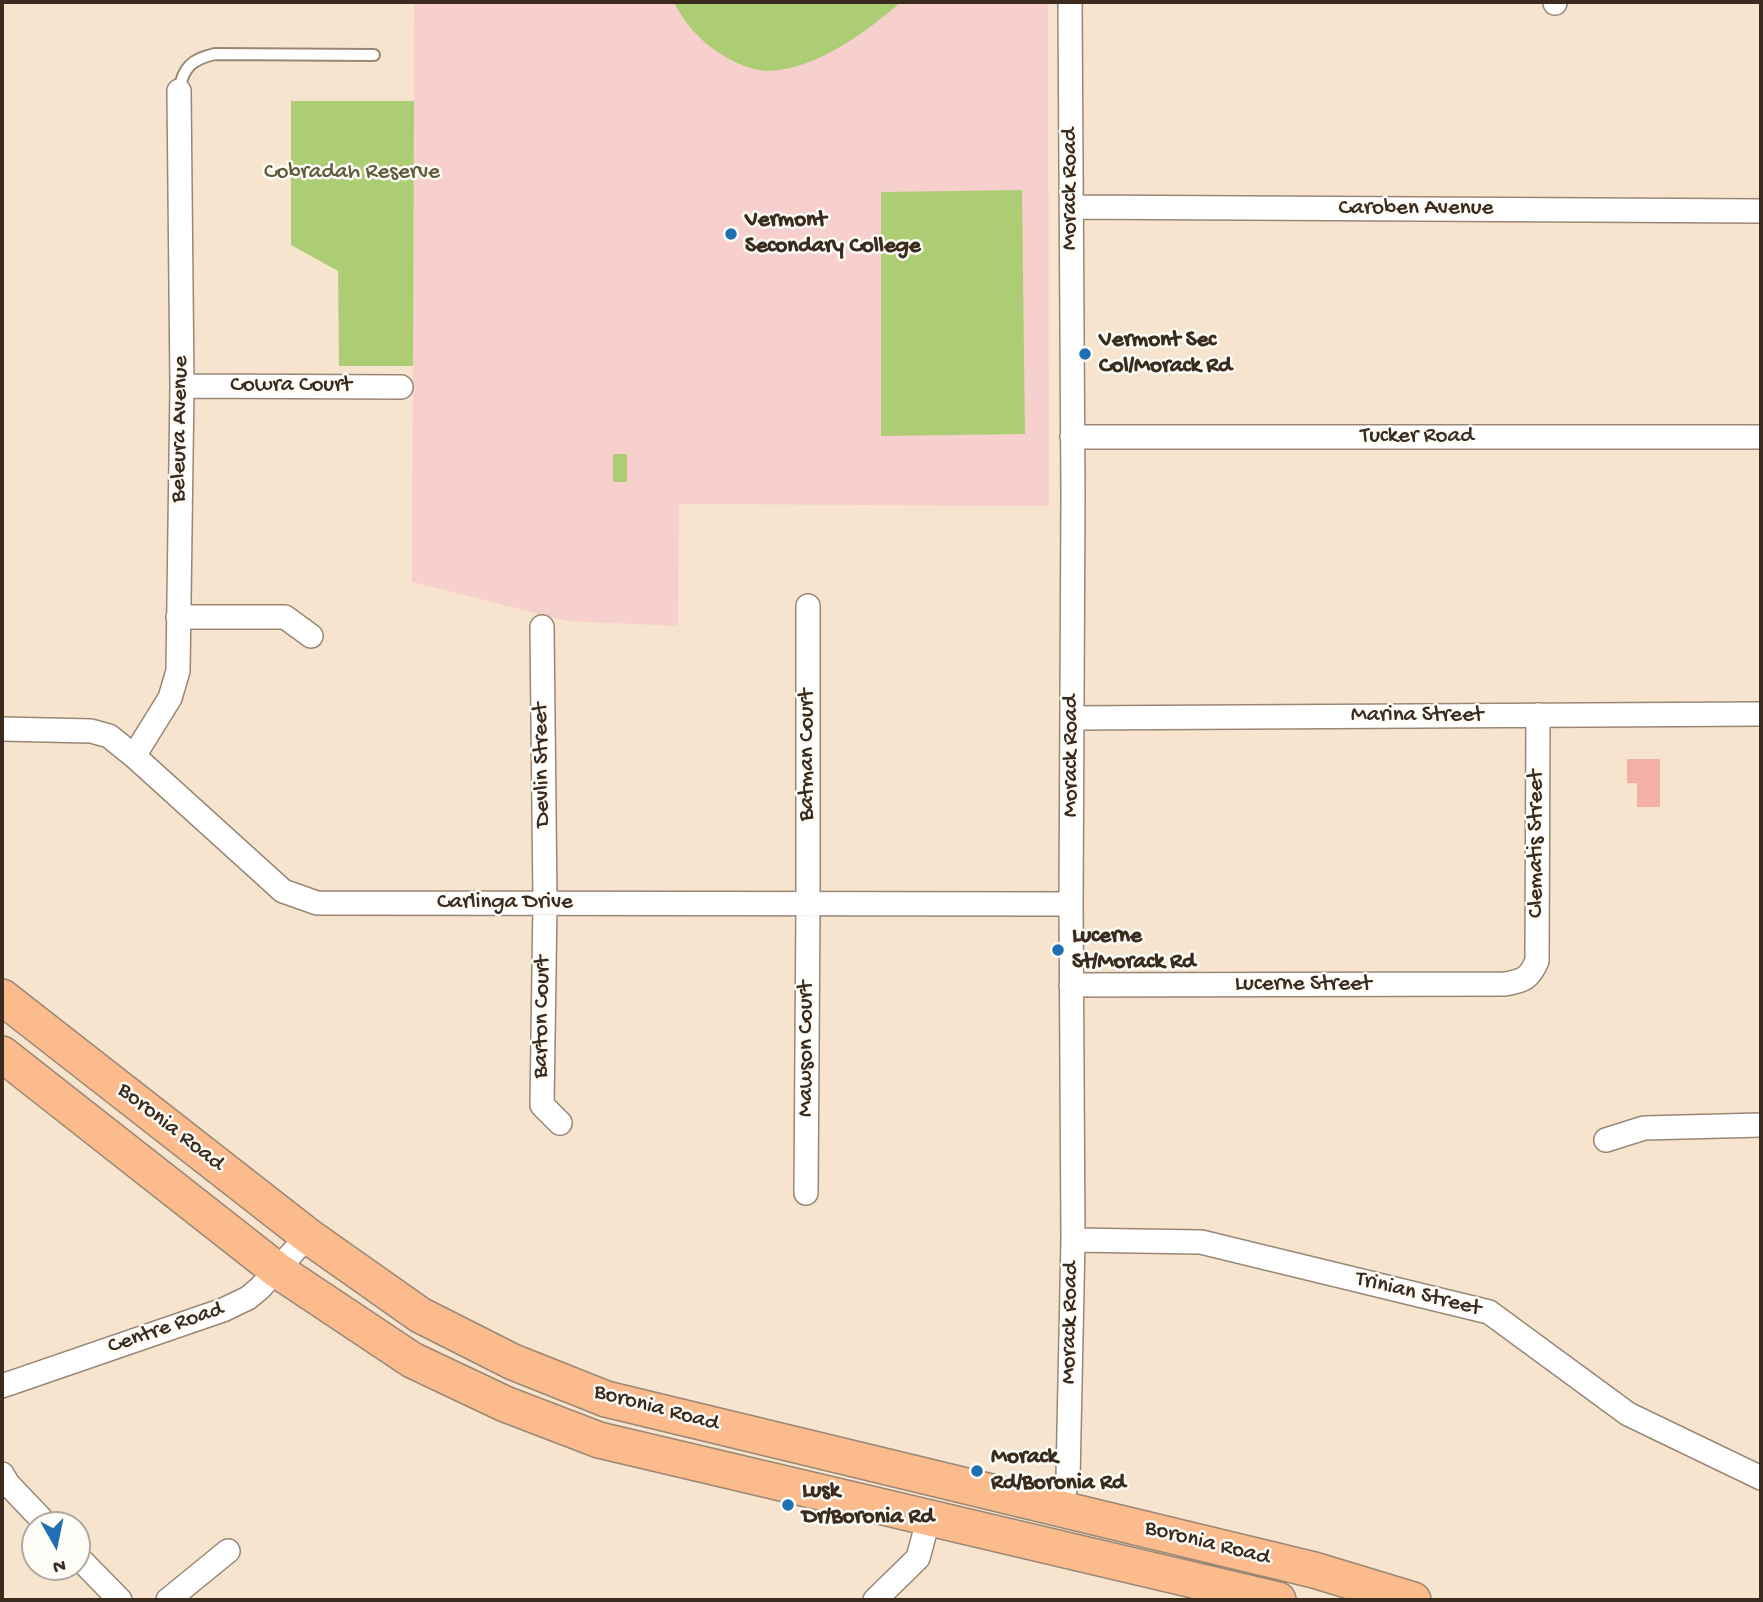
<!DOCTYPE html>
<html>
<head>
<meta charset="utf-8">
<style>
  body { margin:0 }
  #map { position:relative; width:1763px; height:1602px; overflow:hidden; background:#f7e4ce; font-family:"Gochi Hand",sans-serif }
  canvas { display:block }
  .frame { position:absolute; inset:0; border:4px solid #3b2a1e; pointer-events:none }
  .north { position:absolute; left:21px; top:1511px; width:70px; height:70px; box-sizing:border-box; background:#fdfcf7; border:2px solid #afa8a0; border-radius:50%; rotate:171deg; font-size:19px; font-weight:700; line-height:28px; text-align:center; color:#3b2a1e }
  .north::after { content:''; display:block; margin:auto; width:24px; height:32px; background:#1f6fb2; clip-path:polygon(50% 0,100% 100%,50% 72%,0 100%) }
</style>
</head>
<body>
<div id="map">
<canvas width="1763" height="1602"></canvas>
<div class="frame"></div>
<div class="north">N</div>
</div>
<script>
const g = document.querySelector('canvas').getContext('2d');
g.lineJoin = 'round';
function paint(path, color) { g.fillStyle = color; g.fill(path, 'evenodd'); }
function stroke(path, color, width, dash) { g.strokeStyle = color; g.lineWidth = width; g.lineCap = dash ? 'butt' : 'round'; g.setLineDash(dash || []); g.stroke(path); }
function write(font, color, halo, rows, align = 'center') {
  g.font = font + ' "Gochi Hand",sans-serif'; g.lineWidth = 5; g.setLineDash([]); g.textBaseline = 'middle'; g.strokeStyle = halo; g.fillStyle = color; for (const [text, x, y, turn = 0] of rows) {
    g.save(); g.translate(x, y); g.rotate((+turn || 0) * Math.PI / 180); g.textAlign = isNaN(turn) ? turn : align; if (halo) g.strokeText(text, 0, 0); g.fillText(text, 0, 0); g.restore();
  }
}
const built = new Path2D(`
  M414 2H1048L1049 506 679 504 678 626 566 621 412 582Z`);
const green = new Path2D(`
  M674 2H901C866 32 817 69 769 71 753 71 738 64 724 56 702 43 685 25 674 2Z
  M291 101H414L413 366H339L338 271 291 245Z
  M1022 190 1025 434 881 436V192Z
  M613 454H627V482H613Z`);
const building = new Path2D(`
  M1627 759H1660V807H1637V783H1627Z`);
const lane = new Path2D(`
  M179 91C183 67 192 59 215 54L374 55`);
const street = new Path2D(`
  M1555 2V3
  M1072 207 1761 211
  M182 386 401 387
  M1072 437H1761
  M178 617H285L311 636
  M542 627 545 903 542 1105 560 1123
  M1072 718 1761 714
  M2 729 91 731 109 736 134 756 283 891 317 903 1071 904
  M134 756 170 698 178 671 182 386 179 91
  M1071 985 1505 984C1523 981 1529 979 1537 961L1538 715
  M1606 1140 1644 1128 1761 1125
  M806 1193 808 904V606
  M1073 1240 1201 1242 1489 1312 1628 1414 1761 1478
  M2 1386 223 1310 248 1298 260 1288 308 1236
  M2 1474 8 1484 47 1525
  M1060 1509 1068 1478 1073 1240 1071 904 1073 495 1070 2
  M77 1556 120 1600
  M168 1600 228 1551
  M875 1600 918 1558 929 1517`);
const primary = new Path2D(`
  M2 997 308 1236 420 1315 513 1362 606 1399 1314 1570 1413 1600
  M2 1054 277 1270 412 1360 505 1404 599 1440 1278 1600`);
const markers = [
  [731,234,7,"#1f6fb2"],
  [1085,354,7,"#1f6fb2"],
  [1058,950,7,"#1f6fb2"],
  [977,1471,7,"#1f6fb2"],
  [788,1505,7,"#1f6fb2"]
];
const parkNames = [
  ["Cobradah Reserve",352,173]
];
const streetNames = [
  ["Morack Road",1071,189,-90],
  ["Caroben Avenue",1416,209],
  ["Cowra Court",291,386],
  ["Beleura Avenue",181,429,-89],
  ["Tucker Road",1417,437],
  ["Marina Street",1417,716],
  ["Batman Court",808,755,-90],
  ["Morack Road",1072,756,-90],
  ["Devlin Street",543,765,-91],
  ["Clematis Street",1537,844,-90],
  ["Carlinga Drive",505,903],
  ["Lucerne Street",1303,985],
  ["Barton Court",543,1017,-89],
  ["Mawson Court",807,1049,-90],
  ["Boronia Road",170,1128,38],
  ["Trinian Street",1418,1295,14],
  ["Morack Road",1071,1323,-89],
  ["Centre Road",166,1329,-19],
  ["Boronia Road",656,1409,15],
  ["Boronia Road",1207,1544,14]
];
const poiNames = [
  ["Vermont",745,221],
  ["Secondary College",745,247],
  ["Vermont Sec",1099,341],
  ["Col/Morack Rd",1099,367],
  ["Lucerne",1072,937],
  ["St/Morack Rd",1072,963],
  ["Morack",991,1458],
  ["Rd/Boronia Rd",991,1484],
  ["Lusk",802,1492],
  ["Dr/Boronia Rd",802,1518]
];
paint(built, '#f7d0ce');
paint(green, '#adcd75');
paint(building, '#f4b0a4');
stroke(lane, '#998776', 14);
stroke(street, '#998776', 26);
stroke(primary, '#998776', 38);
stroke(lane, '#fff', 10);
stroke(street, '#fff', 23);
stroke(primary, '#fbbb8c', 35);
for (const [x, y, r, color] of markers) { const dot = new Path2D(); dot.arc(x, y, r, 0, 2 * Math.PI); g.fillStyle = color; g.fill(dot); stroke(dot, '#fdfcf7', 2.5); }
write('23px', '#5d5b38', '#fdfcf7', parkNames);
write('23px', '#3b2a1e', '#fdfcf7', streetNames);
write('bold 23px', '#3b2a1e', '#fdfcf7', poiNames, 'left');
</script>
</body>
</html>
